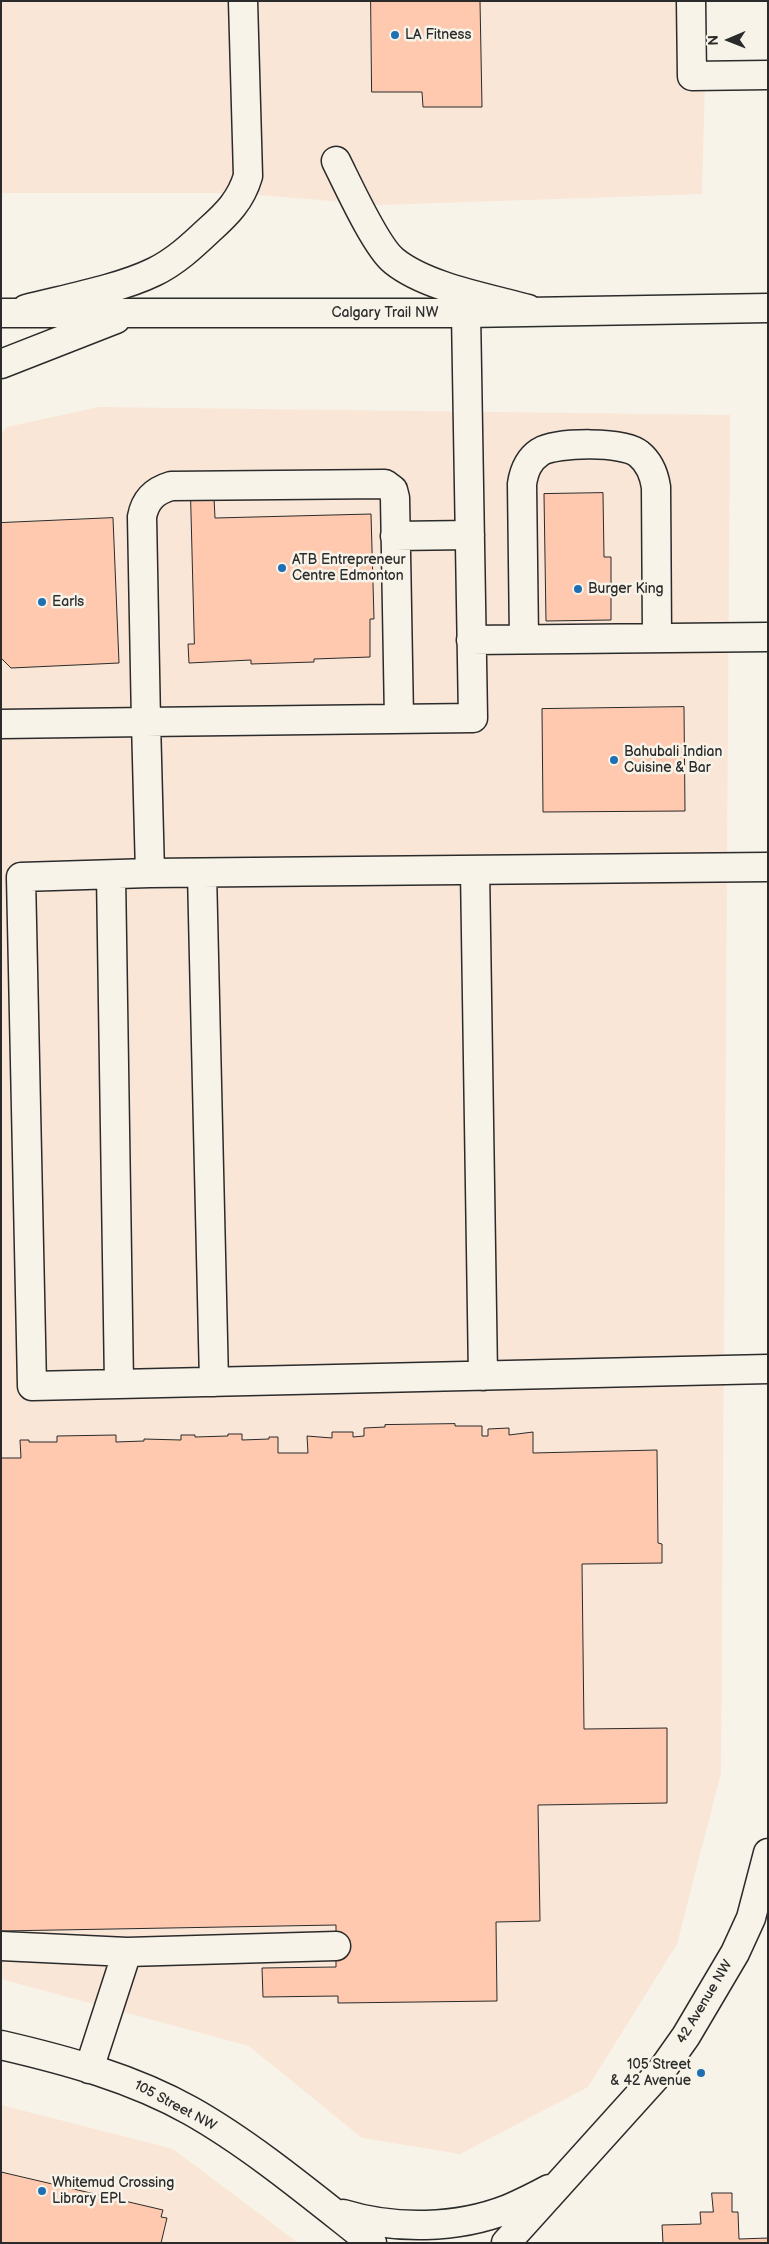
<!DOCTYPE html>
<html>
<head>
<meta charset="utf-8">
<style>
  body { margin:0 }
  #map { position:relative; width:769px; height:2244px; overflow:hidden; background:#f7f3e8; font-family:"Balsamiq Sans",sans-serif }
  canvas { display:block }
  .frame { position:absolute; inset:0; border:2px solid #2b2b2b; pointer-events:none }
  .north { position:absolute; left:704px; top:15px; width:50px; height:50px; -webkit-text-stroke:4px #f7f3e8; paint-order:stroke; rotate:269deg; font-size:14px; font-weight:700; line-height:20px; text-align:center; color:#2b2b2b }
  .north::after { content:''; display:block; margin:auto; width:18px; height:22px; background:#2b2b2b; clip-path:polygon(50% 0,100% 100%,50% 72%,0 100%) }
</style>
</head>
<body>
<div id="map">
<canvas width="769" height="2244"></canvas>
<div class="frame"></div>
<div class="north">N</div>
</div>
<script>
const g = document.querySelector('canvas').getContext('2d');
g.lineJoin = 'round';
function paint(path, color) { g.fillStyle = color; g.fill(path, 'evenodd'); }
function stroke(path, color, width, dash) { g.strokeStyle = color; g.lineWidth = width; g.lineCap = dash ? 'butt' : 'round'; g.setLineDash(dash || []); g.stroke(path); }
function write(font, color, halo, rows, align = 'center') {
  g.font = font + ' "Balsamiq Sans",sans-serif'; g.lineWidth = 5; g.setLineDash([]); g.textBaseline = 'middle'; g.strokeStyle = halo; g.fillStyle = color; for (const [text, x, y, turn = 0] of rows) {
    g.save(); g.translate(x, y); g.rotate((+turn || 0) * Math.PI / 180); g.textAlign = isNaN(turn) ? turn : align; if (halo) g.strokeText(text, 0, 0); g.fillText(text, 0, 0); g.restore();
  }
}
const built = new Path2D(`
  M1 1H707L702 194 380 205 236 193H1Z
  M99 407 730 415 721 1773 677 1944 588 2087 460 2154 362 2138 249 2046 1 1979V434L7 427Z
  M1 2105 173 2149 298 2243H1Z`);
const building = new Path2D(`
  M371 1H480L482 107H423L422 92H372Z
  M603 493 604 557H611V620L546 621 544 494Z
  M191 498H214L215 518 371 514 374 619H370V657L314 659V662L251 664V660L189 663 188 644H194Z
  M113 518 119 663 11 668 1 658V523Z
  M684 707 685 811 543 812 542 709Z
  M455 1424V1426H482V1436H488V1429L509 1428V1435L533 1432V1453L657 1450 658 1543 662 1544V1563L582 1564 584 1729 667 1728V1803L538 1805 540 1921 496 1922 497 2001 338 2003V1996L263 1997 262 1968 336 1967V1925L1 1931V1458H21L20 1440H29V1442H57V1436L116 1435V1442L144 1441V1439L181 1440V1435H195V1437L228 1436V1434H242V1440L269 1439V1437H278V1453H308L307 1436 332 1438V1432H353V1437L364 1436V1428L385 1427V1425Z
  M1 2172 163 2210 161 2217 167 2218 161 2243H1Z
  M712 2193H732V2212H738L739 2239 768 2238V2243H659H663L662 2225 701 2224 700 2212H713Z`);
const minor = new Path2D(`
  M691 1 692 76 768 75
  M336 161C348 185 376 247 394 261 426 287 488 298 528 309
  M26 309C65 299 119 289 154 272 175 262 192 246 209 230 227 214 241 200 248 176L243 1
  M395 536 470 535
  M524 639 522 484C524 471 528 460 540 452 557 442 624 441 639 454 650 463 654 474 656 487L657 637
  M471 640 768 637
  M1 724 146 722 142 517C145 500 154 491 171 486L385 484 393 490 395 498 399 719
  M768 867 150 873 21 877 32 1386 768 1369
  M475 870 483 1376
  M150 873 146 722 473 718 466 313
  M202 873 214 1382
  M111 875 119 1384
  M1 1946 127 1952 89 2069
  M127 1952 336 1946
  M1 2045C66 2060 132 2078 191 2111 253 2146 316 2199 372 2243
  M343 2214C395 2230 457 2229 508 2209 522 2203 536 2196 549 2189
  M506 2243 662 2070 686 2036 735 1953 751 1918 768 1853`);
const highway = new Path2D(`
  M1 313H466L768 308
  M1 364 116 319`);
const markers = [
  [395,35,5,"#1f6fb2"],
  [282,568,5,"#1f6fb2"],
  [578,589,5,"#1f6fb2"],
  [42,602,5,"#1f6fb2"],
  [614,760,5,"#1f6fb2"],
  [701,2073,5,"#1f6fb2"],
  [42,2191,5,"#1f6fb2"]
];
const poiNames = [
  ["LA Fitness",405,35],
  ["ATB Entrepreneur",292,560],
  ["Centre Edmonton",292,576],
  ["Burger King",588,589],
  ["Earls",52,602],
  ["Bahubali Indian",624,752],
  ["Cuisine & Bar",624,768],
  ["105 Street",691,2065,"right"],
  ["& 42 Avenue",691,2081,"right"],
  ["Whitemud Crossing",52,2183],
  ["Library EPL",52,2199]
];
const streetNames = [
  ["Calgary Trail NW",385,313],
  ["42 Avenue NW",705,2002,-59],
  ["105 Street NW",175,2106,28]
];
paint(built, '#f9e6d7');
paint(building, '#fec9ae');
stroke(building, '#2b2b2b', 1);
stroke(minor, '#2b2b2b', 31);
stroke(highway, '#2b2b2b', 31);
stroke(minor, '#f7f3e8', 28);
stroke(highway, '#f7f3e8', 28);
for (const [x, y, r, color] of markers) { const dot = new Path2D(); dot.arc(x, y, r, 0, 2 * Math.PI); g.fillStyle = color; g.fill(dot); stroke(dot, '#f7f3e8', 2); }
write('14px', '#2b2b2b', '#f7f3e8', poiNames, 'left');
write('14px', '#2b2b2b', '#f7f3e8', streetNames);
</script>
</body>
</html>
